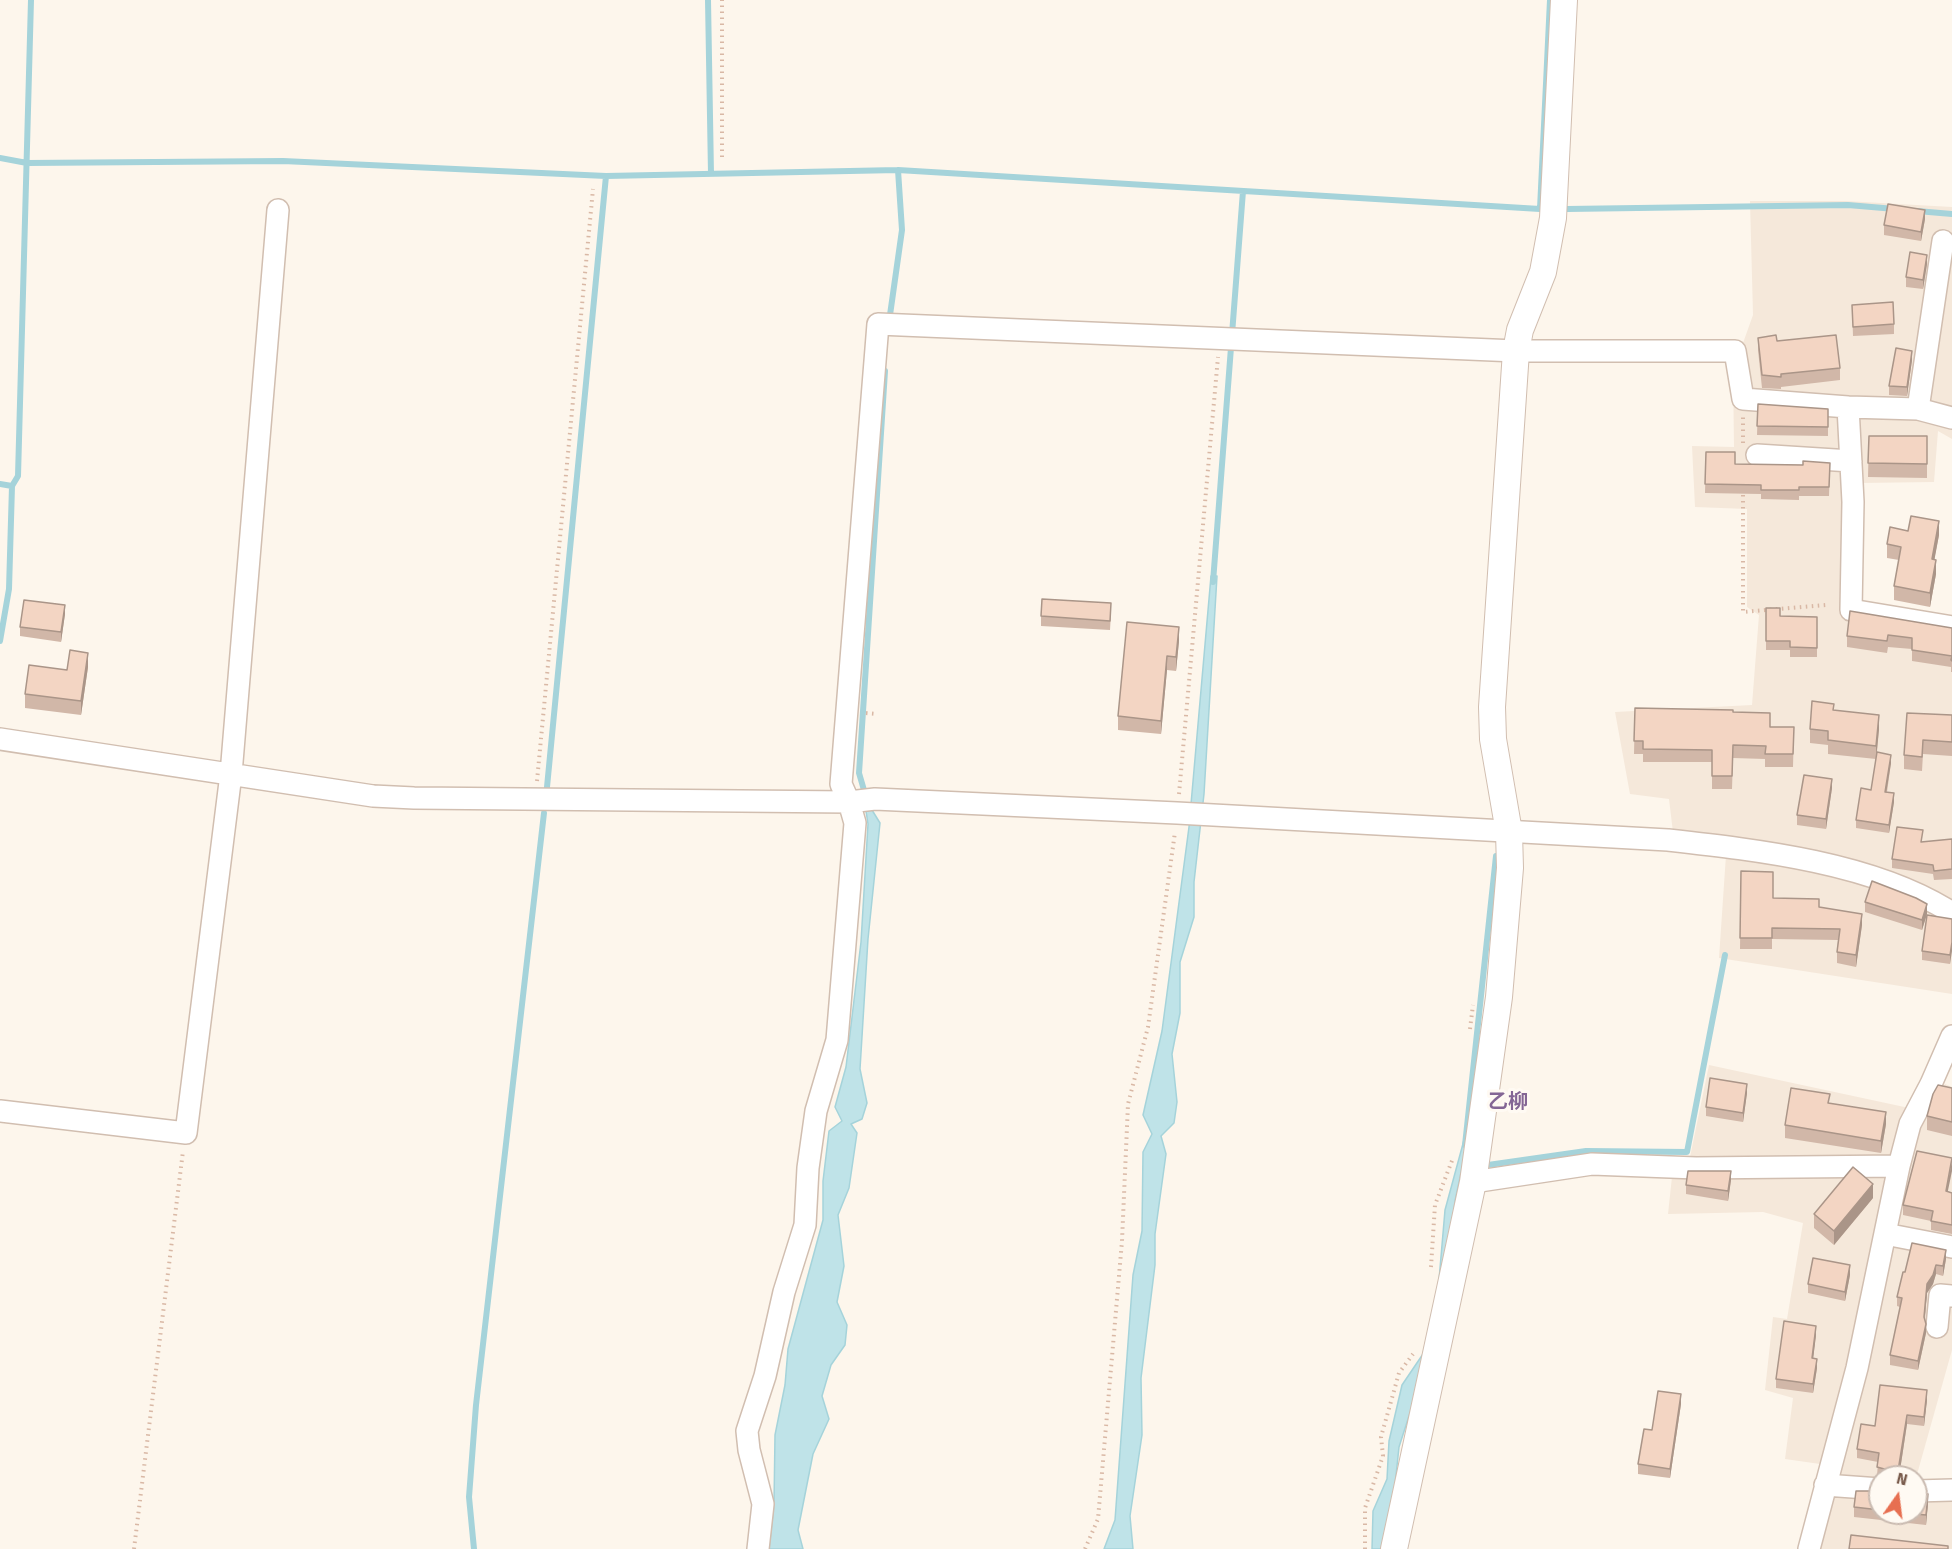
<!DOCTYPE html>
<html>
<head>
<meta charset="utf-8">
<style>
  body { margin:0 }
  #map { position:relative; width:1952px; height:1549px; overflow:hidden; background:#fdf6ec; font-family:"Fira Sans",sans-serif }
  canvas { display:block }
  .north { position:absolute; left:1868px; top:1465px; width:60px; height:60px; box-sizing:border-box; background:#fffaf3; border:2px solid #cabbb1; border-radius:50%; rotate:14deg; font-size:16px; font-weight:700; line-height:24px; text-align:center; color:#7a5c4d }
  .north::after { content:''; display:block; margin:auto; width:21px; height:27px; background:#e76f51; clip-path:polygon(50% 0,100% 100%,50% 72%,0 100%) }
</style>
</head>
<body>
<div id="map">
<canvas width="1952" height="1549"></canvas>
<div class="north">N</div>
</div>
<script>
const g = document.querySelector('canvas').getContext('2d');
g.lineJoin = 'round';
function paint(path, color) { g.fillStyle = color; g.fill(path, 'evenodd'); }
function stroke(path, color, width, dash) { g.strokeStyle = color; g.lineWidth = width; g.lineCap = dash ? 'butt' : 'round'; g.setLineDash(dash || []); g.stroke(path); }
function write(font, color, halo, rows, align = 'center') {
  g.font = font + ' "Fira Sans","Noto Sans JP",sans-serif'; g.lineWidth = 6; g.setLineDash([]); g.textBaseline = 'middle'; g.strokeStyle = halo; g.fillStyle = color; for (const [text, x, y, turn = 0] of rows) {
    g.save(); g.translate(x, y); g.rotate((+turn || 0) * Math.PI / 180); g.textAlign = isNaN(turn) ? turn : align; if (halo) g.strokeText(text, 0, 0); g.fillText(text, 0, 0); g.restore();
  }
}
const residential = new Path2D(`
  M1750 201H1845L1952 207V439L1938 431 1934 482 1860 483 1857 607 1952 623V994L1719 958 1726 855 1675 849 1669 799 1630 794 1615 712 1752 705 1759 615 1747 607V509L1695 507 1692 446 1734 447 1733 371 1753 315Z
  M1709 1065 1923 1111 1945 1084 1952 1087V1350L1916 1478 1880 1477V1513H1916V1481H1952V1549H1799L1820 1464 1785 1459 1793 1398 1765 1390 1773 1317 1787 1319 1803 1223 1763 1212 1668 1214 1674 1158 1690 1157Z`);
const water = new Path2D(`
  M1211 576H1217L1204 794 1194 882V917L1180 962V1013L1172 1054 1177 1102 1174 1123 1161 1136 1166 1154 1155 1234V1265L1141 1378 1142 1435 1130 1516 1133 1549H1104L1115 1520 1133 1275 1142 1231 1143 1152 1152 1134 1143 1115 1162 1031 1189 827Z
  M872 810 880 823 868 939 860 1069 867 1103 862 1119 851 1124 857 1133 849 1188 838 1215 844 1266 837 1302 847 1325 845 1345 831 1365 822 1396 829 1419 813 1454 798 1530 803 1549H769L774 1504 775 1435 785 1385 788 1349 823 1220V1181L829 1131 842 1121 835 1107 846 1067 861 942 868 824 866 811Z
  M1464 1140H1468L1455 1201 1448 1268 1428 1357 1399 1447 1392 1513 1381 1549H1372L1373 1511 1387 1479 1389 1441 1402 1385 1423 1354 1439 1280 1445 1210Z`);
const stream = new Path2D(`
  M708 0 711 174
  M0 158 27 163 283 161 606 176 898 170 1540 209 1550 0
  M1567 209 1848 205 1895 209
  M1917 211 1952 214
  M889 322 902 230 898 170
  M0 484 12 486
  M1213 582 1243 191
  M0 641 9 589 12 486 18 476 31 0
  M547 787 606 176
  M866 797 859 773 885 371
  M1465 1145 1496 856
  M1488 1165 1586 1151 1687 1152 1725 955
  M474 1549 469 1497 476 1405 544 813`);
const path = new Path2D(`
  M722 157V0
  M1743 443V417
  M1743 489V612L1826 605
  M866 713 877 714
  M537 781 593 189
  M1179 794 1218 357
  M1470 1029 1473 1005
  M1431 1267 1435 1205 1453 1158
  M134 1549 183 1151
  M1085 1549 1098 1519 1122 1241 1128 1104 1148 1027 1175 832
  M1365 1549V1508L1383 1456 1381 1437 1399 1373 1413 1354`);
const minor = new Path2D(`
  M1848 407 1918 409 1952 418
  M1918 409 1943 241
  M1757 455 1851 461
  M0 739 373 796 414 798 849 802 875 799 1177 813 1668 840C1758 850 1875 863 1952 913
  M0 1111 186 1133 231 774 278 210
  M1473 1182 1592 1164 1696 1168 1899 1166
  M1885 1234 1952 1247
  M1937 1327 1940 1295 1952 1296
  M1825 1485 1880 1489
  M1916 1491 1952 1490
  M758 1549 763 1504 749 1450 747 1431 765 1376 784 1292 805 1225 808 1168 816 1111 837 1040 855 823 849 802 841 784 878 324 1516 351H1735L1743 399 1848 407 1853 502 1851 610 1952 627
  M1809 1549 1857 1368 1899 1166 1910 1124 1931 1084 1952 1036`);
const tertiary = new Path2D(`
  M1394 1549 1473 1182 1499 997 1510 868 1509 832 1493 739 1492 707 1516 351 1520 330 1543 272 1553 218 1564 0`);
const wall = new Path2D(`
  M1925 219 1921 241 1884 235V225Z
  M1927 264 1923 289 1906 287V277Z
  M1852 305 1894 324V334L1853 336Z
  M1758 338 1777 341 1840 368V380L1781 387V389L1762 388 1758 350Z
  M1912 360 1907 396 1889 395V386Z
  M1758 404 1828 409V436L1757 435Z
  M1869 436H1927V478L1868 477Z
  M1706 452 1735 464 1803 465 1830 463 1829 496H1799V500L1761 499V494L1705 493Z
  M1939 535 1934 560 1936 574 1930 607 1894 600V586L1899 560 1887 558V544Z
  M1766 608 1780 616 1817 617V657H1790V650H1766Z
  M1111 613 1110 630 1041 626V616Z
  M65 614 61 642 20 636V627Z
  M1952 628V672H1951V667L1912 661V649L1888 647 1887 653 1847 647V636Z
  M1179 641 1176 671 1167 670 1161 734 1118 730V716Z
  M88 667 81 715 25 708V694Z
  M1635 708 1733 712 1770 727H1794L1793 767H1765V759L1733 758 1732 789H1712V762H1643V754H1634Z
  M1834 710 1879 729 1877 752 1891 763 1887 792 1894 802 1889 833 1856 828V820L1871 790 1876 759 1828 754V745L1810 743V729Z
  M1952 715V756L1923 754 1922 771 1904 769V755Z
  M1832 788 1826 829 1797 825V815Z
  M1952 839V879L1934 880 1933 874 1892 868V859L1923 842Z
  M1741 871 1773 898 1819 907 1862 925 1856 967 1837 963V952L1838 940 1772 939V949H1740Z
  M1865 902 1927 914 1922 930 1865 912Z
  M1952 919 1950 964 1922 960V951Z
  M1952 1088V1136L1927 1130V1116Z
  M1747 1093 1743 1122 1706 1116V1107Z
  M1886 1124 1881 1153 1785 1138V1125Z
  M1731 1180 1728 1201 1686 1194V1185Z
  M1948 1192 1952 1193V1234L1931 1230V1221L1903 1215V1205Z
  M1873 1198 1834 1245 1814 1228V1214Z
  M1946 1259 1943 1276 1936 1274 1933 1284 1927 1293 1925 1319 1926 1333 1918 1370 1890 1365V1355L1900 1307 1897 1306V1297L1905 1272Z
  M1850 1275 1845 1301 1808 1293V1284Z
  M1816 1335 1813 1359 1817 1368 1813 1393 1776 1388V1379Z
  M1927 1400 1924 1426 1907 1424 1899 1477H1881L1877 1476 1878 1462 1857 1458V1449L1875 1426Z
  M1681 1404 1670 1478 1638 1474V1464L1652 1430Z
  M1880 1491V1513H1916L1928 1503 1926 1525 1854 1517V1507Z`);
const shadedWall = new Path2D(`
  M1925 210V219L1921 241V232Z
  M1927 255V264L1923 289V280Z
  M1912 351V360L1907 396V387Z
  M1939 521V535L1932 573V559Z
  M1936 560V574L1930 607V593Z
  M65 605V614L61 642V632Z
  M1179 627V641L1176 671V657Z
  M88 653V667L81 715V701Z
  M1167 656V670L1161 734V721Z
  M1879 715V729L1876 759V746Z
  M1891 755V763L1885 800V792Z
  M1832 779V788L1826 829V819Z
  M1894 793V802L1889 833V825Z
  M1927 904V914L1922 930V920Z
  M1862 914V925L1856 967V955Z
  M1952 942V951L1950 964V955Z
  M1747 1084V1093L1743 1122V1113Z
  M1886 1112V1124L1881 1153V1141Z
  M1952 1161V1171L1946 1200V1191Z
  M1731 1171V1180L1728 1201V1191Z
  M1873 1184V1198L1834 1245V1231Z
  M1946 1250V1259L1943 1276V1266Z
  M1850 1265V1275L1845 1301V1292Z
  M1936 1265V1274L1933 1284 1927 1293 1924 1326 1927 1284Z
  M1926 1324V1333L1918 1370V1361Z
  M1816 1326V1335L1812 1368V1358Z
  M1817 1359V1368L1813 1393V1384Z
  M1927 1390V1400L1924 1426V1417Z
  M1681 1394V1404L1670 1478V1469Z
  M1907 1415V1424L1899 1477H1897Z
  M1928 1494V1503L1926 1525V1515Z`);
const building = new Path2D(`
  M1888 204 1925 210 1921 232 1884 225Z
  M1910 252 1927 255 1923 280 1906 277Z
  M1893 302 1894 324 1853 327 1852 305Z
  M1776 335 1777 341 1836 335 1840 368 1781 374V377L1762 375 1758 338Z
  M1896 348 1912 351 1907 387 1889 386Z
  M1758 404 1828 409V427L1757 426Z
  M1869 436H1927V464L1868 463Z
  M1706 452H1735V464L1803 465V461L1830 463 1829 487H1799V490H1761V485L1705 484Z
  M1911 516 1939 521 1932 559 1936 560 1930 593 1894 586 1901 547 1887 544 1890 527 1908 531Z
  M1042 599 1111 603 1110 621 1041 616Z
  M24 600 65 605 61 632 20 627Z
  M1766 608H1780V616L1817 617V648L1790 647V641H1766Z
  M1850 611 1952 628V661L1951 660 1952 656 1912 650V638L1888 635 1887 641 1847 636Z
  M1127 622 1179 627 1176 657 1167 656 1161 721 1118 716Z
  M70 650 88 653 81 701 25 694 29 665 67 670Z
  M1812 701 1834 704 1833 710 1879 715 1876 746 1828 740V731L1810 729Z
  M1635 708 1733 710V712L1770 713V727H1794L1793 754H1765L1766 746 1733 745 1732 776H1712V750L1643 749V741H1634Z
  M1907 713 1952 715V742L1923 740 1922 757 1904 755Z
  M1877 752 1891 755 1885 792 1894 793 1889 825 1856 820 1861 788 1871 790Z
  M1804 775 1832 779 1826 819 1797 815Z
  M1897 827 1923 830 1921 842 1952 839V869L1934 871 1933 865 1892 859Z
  M1741 871 1773 872V898L1819 899V907L1862 914 1856 955 1837 952 1840 929 1772 928V938H1740Z
  M1872 881 1916 898 1927 904 1922 920 1865 902Z
  M1927 915 1952 919V942L1950 955 1922 951Z
  M1710 1078 1747 1084 1743 1113 1706 1107Z
  M1938 1085 1952 1088V1122L1927 1116 1933 1094Z
  M1791 1088 1830 1094 1828 1103 1886 1112 1881 1141 1785 1125Z
  M1917 1151 1952 1158 1946 1191 1952 1193V1225L1931 1221 1933 1211 1903 1205Z
  M1853 1167 1873 1184 1834 1231 1814 1214Z
  M1688 1171H1731L1728 1191 1686 1185Z
  M1912 1243 1946 1250 1943 1266 1936 1265 1933 1275 1927 1284 1924 1317 1926 1324 1918 1361 1890 1355 1902 1298 1897 1297 1903 1272H1905Z
  M1813 1258 1850 1265 1845 1292 1808 1284Z
  M1784 1321 1816 1326 1812 1358 1817 1359 1813 1384 1776 1379Z
  M1880 1385 1927 1390 1924 1417 1907 1415 1897 1477H1892V1475L1888 1470 1877 1467 1879 1453 1857 1449 1861 1424 1875 1426Z
  M1658 1391 1681 1394 1670 1469 1638 1464 1644 1429 1652 1430Z
  M1856 1491H1880V1510L1854 1507Z
  M1916 1494H1928L1926 1515 1904 1513H1916Z
  M1851 1535 1948 1546V1549H1849Z`);
const neighbourhoodNames = [
  ["乙柳",1508,1102]
];
paint(residential, '#f5e8da');
paint(water, '#bfe3e8');
stroke(water, '#a5d3da', 1.5);
stroke(stream, '#a5d3da', 6);
stroke(minor, '#d1beb0', 24);
stroke(tertiary, '#d1beb0', 28);
stroke(path, '#d9b8a5', 4, [1.5, 4.5]);
stroke(minor, '#fff', 21);
stroke(tertiary, '#fff', 26);
paint(wall, '#d1b7a8');
paint(shadedWall, '#aa9588');
paint(building, '#f3d5c3');
stroke(building, '#aa9588', 1.5);
write('bold 20px', '#846695', '#fffaf3', neighbourhoodNames);
</script>
</body>
</html>
